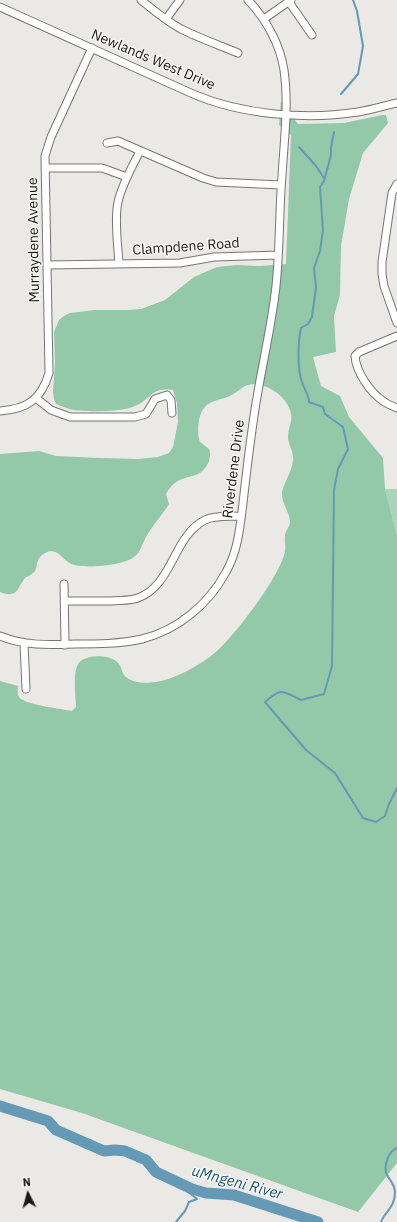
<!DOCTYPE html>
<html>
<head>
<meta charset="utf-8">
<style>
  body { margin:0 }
  #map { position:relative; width:397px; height:1222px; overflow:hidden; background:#ebe9e5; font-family:"IBM Plex Sans",sans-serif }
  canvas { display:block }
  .north { position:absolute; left:8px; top:1174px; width:40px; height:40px; -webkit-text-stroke:3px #f8f6f2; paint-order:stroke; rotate:354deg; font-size:11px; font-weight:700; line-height:16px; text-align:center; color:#191817 }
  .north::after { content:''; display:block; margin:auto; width:14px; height:18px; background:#191817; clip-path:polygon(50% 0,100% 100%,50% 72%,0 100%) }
</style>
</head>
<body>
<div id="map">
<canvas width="397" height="1222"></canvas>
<div class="north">N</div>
</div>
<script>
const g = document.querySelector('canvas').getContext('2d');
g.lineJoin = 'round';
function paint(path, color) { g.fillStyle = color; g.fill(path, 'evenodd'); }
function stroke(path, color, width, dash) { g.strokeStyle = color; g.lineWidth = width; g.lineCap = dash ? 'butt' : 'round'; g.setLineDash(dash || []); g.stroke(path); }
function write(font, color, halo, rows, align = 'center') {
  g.font = font + ' "IBM Plex Sans",sans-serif'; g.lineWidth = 3; g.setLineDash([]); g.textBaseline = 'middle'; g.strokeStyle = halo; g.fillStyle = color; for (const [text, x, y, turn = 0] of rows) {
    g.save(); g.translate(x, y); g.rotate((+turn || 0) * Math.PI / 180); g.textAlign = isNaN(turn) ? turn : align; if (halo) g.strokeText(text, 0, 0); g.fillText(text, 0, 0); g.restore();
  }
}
const green = new Path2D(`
  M385 489H397V535Z`);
const forest = new Path2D(`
  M281 101 298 124 344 123 382 115H386L388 123 363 153 349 199 341 246 340 295 334 316 336 352 313 357 321 386 340 396 349 417 383 458 385 489 397 535V1163L358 1212 82 1113 0 1089V681L18 686C18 690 17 696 20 698 27 705 62 709 72 711L76 707C76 695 71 666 82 660 91 654 113 655 119 664 122 668 122 674 126 677 134 684 147 683 156 682 175 679 196 667 211 656 230 643 282 574 285 551 286 546 284 541 285 536 285 531 290 527 290 522 290 512 281 503 282 492 284 482 292 472 293 460 294 451 288 445 288 437 288 426 294 421 290 410 285 394 261 379 245 386 240 389 236 393 230 396 224 399 218 399 212 402 198 407 196 429 200 442L209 449C211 454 210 456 209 461 202 478 192 474 178 481 172 484 169 489 166 494L169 504C162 515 152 526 146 537 142 544 141 552 134 557 122 566 84 569 71 564 61 559 56 544 42 555 35 561 38 566 35 571 33 574 28 576 25 578 17 588 18 599 0 592V454L39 451 56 456 100 458 138 459 158 457 169 453 173 447 178 422 177 403 173 390C150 387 152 399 135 406 124 412 87 412 74 410 68 409 62 406 56 404L54 399 53 392 55 362 54 332 59 320 64 316 70 313 95 310H128L141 309 165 300 194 277 217 267 236 265 260 266 286 264 291 135 279 125Z`);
const stream = new Path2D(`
  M341 94 358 74 363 46 357 11 353 0
  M334 132 331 147V155L324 181 320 187 323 230 320 251 314 268 316 287 312 317 308 324 301 328C298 341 297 369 302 382 304 389 309 395 309 402L323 407 325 414 343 427 348 449 338 469 334 490 332 666 324 694 301 700C282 691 282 687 265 702L306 750 335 773 363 818 376 822 385 816 389 804 397 788
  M299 147 316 166 324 178
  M176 1222 185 1211 189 1202 197 1199 177 1183
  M381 1222C385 1211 395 1208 395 1192 395 1183 387 1178 386 1172 384 1164 389 1151 397 1148`);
const river = new Path2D(`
  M0 1106 48 1121 56 1130 104 1151 115 1150 125 1151 146 1160 156 1172 192 1189 206 1193 234 1195 318 1222`);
const minor = new Path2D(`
  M141 0C153 10 167 21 181 29 199 38 219 45 238 53
  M289 2 312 35
  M0 7 193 94C242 115 306 120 358 112 371 110 384 106 397 103
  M166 19 180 0
  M264 19 291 0
  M107 143 118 141 203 178 216 182 281 185
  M46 168H102L127 177
  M397 184 392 193 382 262V274L384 286 397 323
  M119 264C118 246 114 219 118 202 122 184 132 167 140 151
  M48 265 180 263 214 257 278 255
  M397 336 359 352 355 356C356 372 370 392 383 401 387 404 392 406 397 408
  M36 398 51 410 70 417H135L146 414 155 399 167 395 171 400 172 413
  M0 411C27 409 41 400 49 373L45 156 51 137 92 48
  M64 584 65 645
  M65 601C80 601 96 601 111 601 120 600 130 601 138 598 173 585 173 536 205 520 216 515 229 517 241 516
  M0 636C24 646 49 645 75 644 97 644 120 644 142 639 178 630 209 604 226 572 238 551 240 527 243 503 246 477 249 450 253 423 259 377 271 332 276 286 280 249 279 212 282 176 284 141 289 105 284 70 280 44 266 19 248 0
  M24 643 26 689`);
const streetNames = [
  ["Newlands West Drive",153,60,23],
  ["Murraydene Avenue",34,240,-91],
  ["Clampdene Road",186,247,-4],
  ["Riverdene Drive",234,469,-83]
];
const waterNames = [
  ["uMngeni River",237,1183,15]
];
paint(green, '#a9d6bb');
paint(forest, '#93c8a9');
stroke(stream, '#659ab6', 2);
stroke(river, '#659ab6', 11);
stroke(minor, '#777571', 9);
stroke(minor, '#fff', 7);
write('14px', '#191817', '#f8f6f2', streetNames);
write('italic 15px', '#165876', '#f8f6f2', waterNames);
</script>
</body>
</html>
